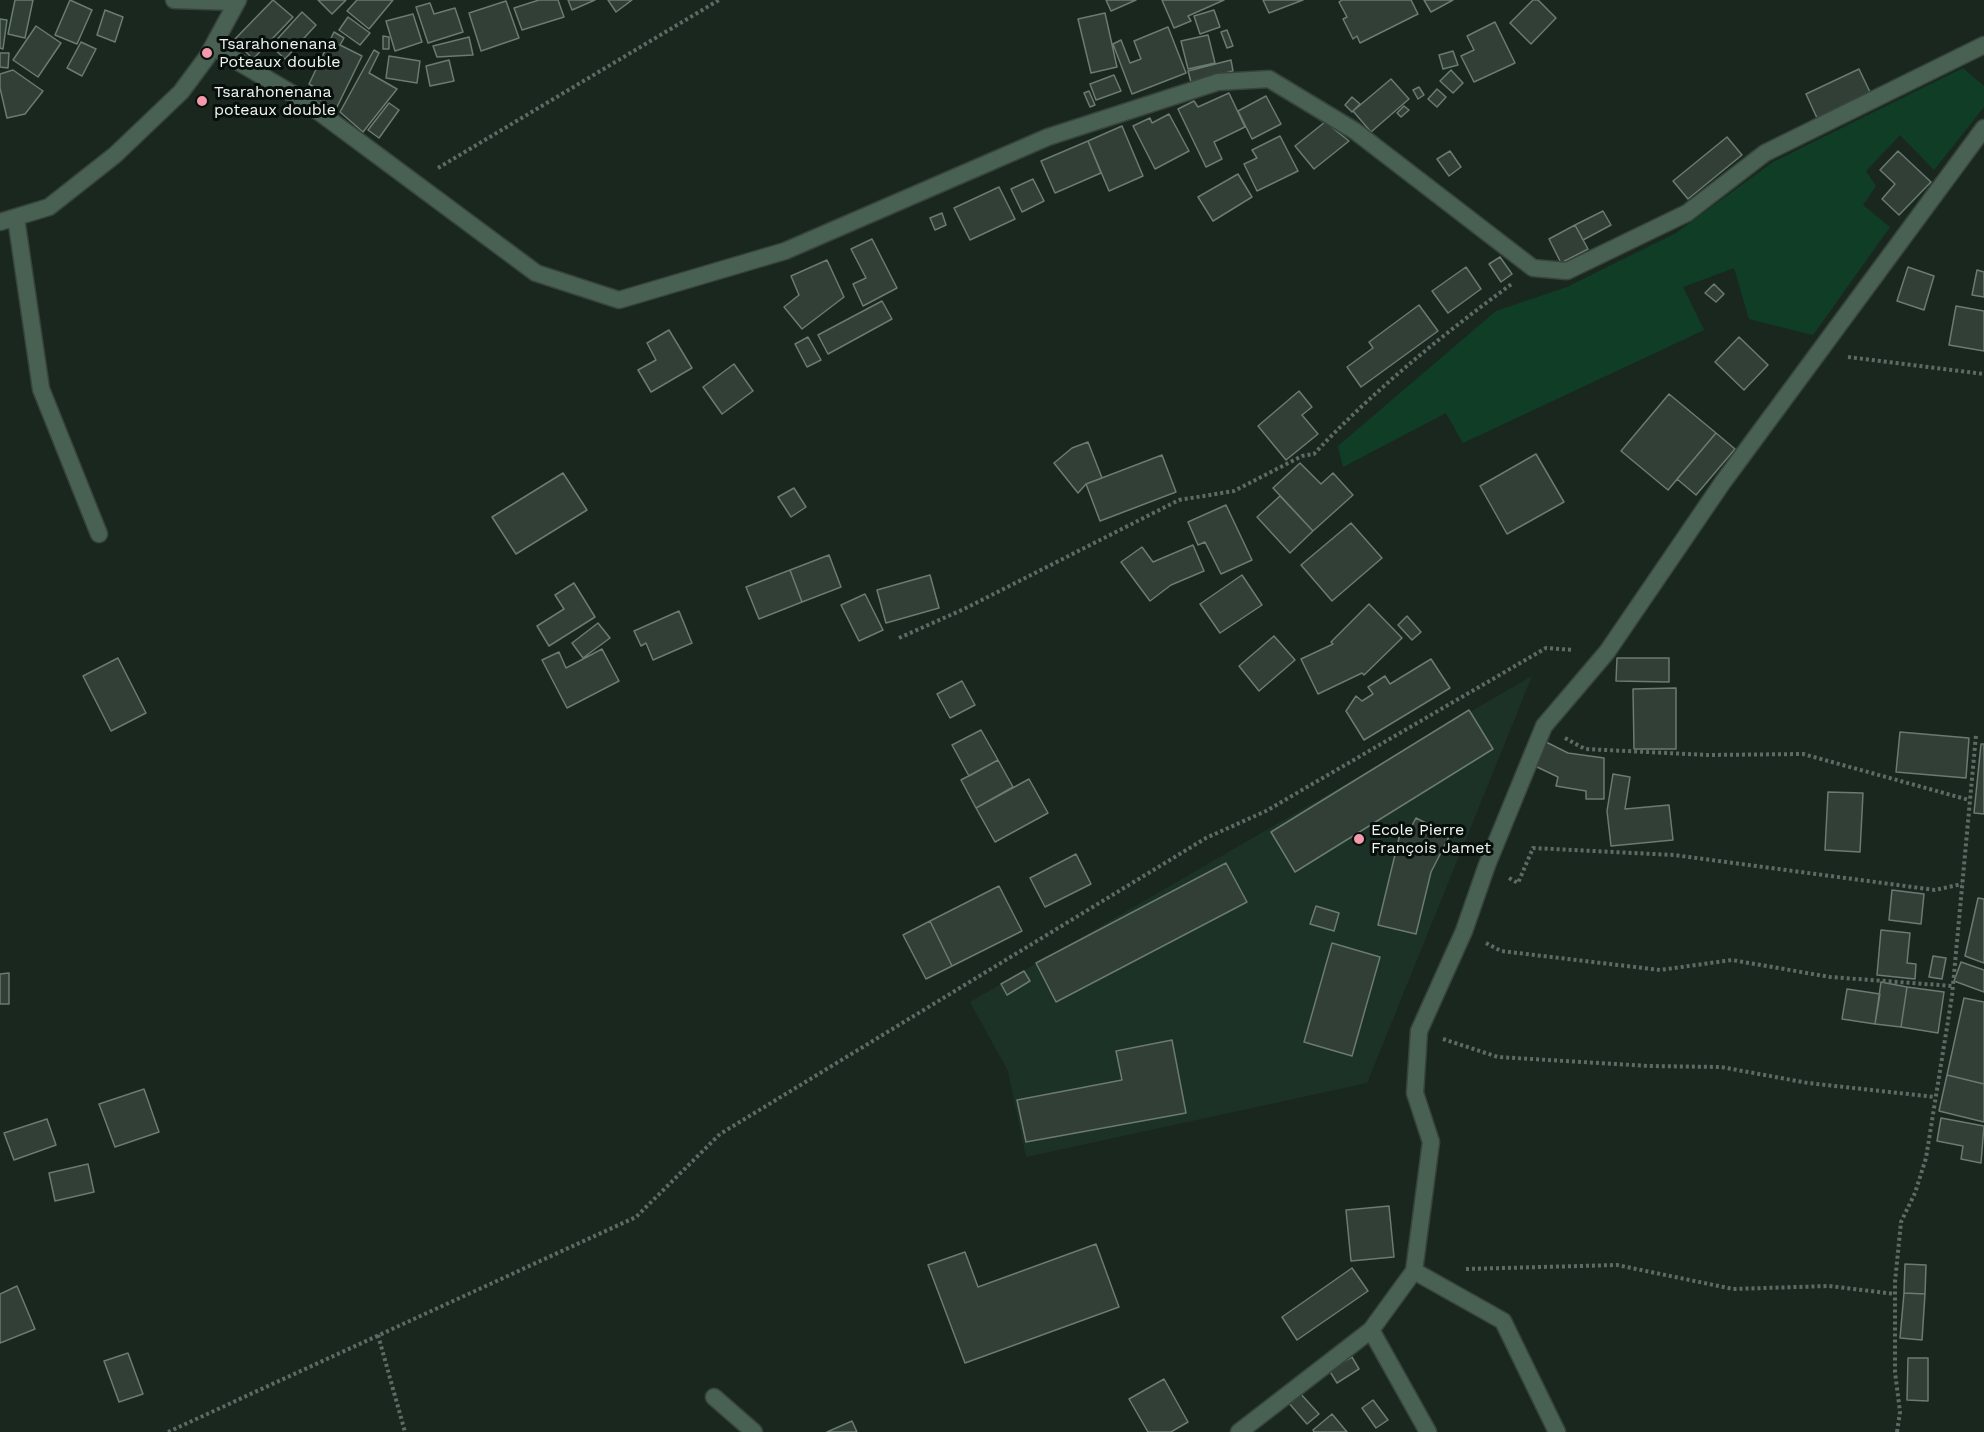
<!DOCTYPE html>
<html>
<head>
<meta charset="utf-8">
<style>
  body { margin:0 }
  canvas { display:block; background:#19271f }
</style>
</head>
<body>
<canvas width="1984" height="1432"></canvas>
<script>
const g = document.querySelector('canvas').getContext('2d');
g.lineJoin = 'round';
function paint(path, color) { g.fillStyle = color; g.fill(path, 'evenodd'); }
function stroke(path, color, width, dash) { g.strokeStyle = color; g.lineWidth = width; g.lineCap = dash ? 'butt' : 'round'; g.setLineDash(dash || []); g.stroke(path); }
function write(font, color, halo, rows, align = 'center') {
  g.font = font + ' "Work Sans",sans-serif'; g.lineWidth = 6; g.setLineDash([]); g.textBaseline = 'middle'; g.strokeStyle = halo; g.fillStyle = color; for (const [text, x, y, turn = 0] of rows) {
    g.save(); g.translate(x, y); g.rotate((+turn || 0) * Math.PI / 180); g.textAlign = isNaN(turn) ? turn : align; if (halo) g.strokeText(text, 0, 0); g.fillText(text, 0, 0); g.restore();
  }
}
const built = new Path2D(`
  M1532 676 1367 1083 1026 1157 1008 1071 970 1002Z`);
const green = new Path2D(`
  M1963 68 1984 86V107L1934 170 1900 135 1866 171 1876 186 1863 205 1890 227 1813 335 1749 319 1734 268 1683 287 1704 330 1463 443 1446 413 1343 467 1338 446 1496 311 1567 287 1676 233 1773 162Z`);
const building = new Path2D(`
  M15 0H33L25 38 8 34Z
  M70 0 92 10 77 44 55 35Z
  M273 0 293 17 253 59 234 40Z
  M318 0H346L332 14Z
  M357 0H393L369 29 347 11Z
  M539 0H558L564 17 522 30 514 8Z
  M568 0H595L572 10Z
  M608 0H632L616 12Z
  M1106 0H1136L1111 11Z
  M1162 0H1224L1188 16 1191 21 1174 28Z
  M1263 0H1303L1269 13Z
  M1342 0H1411L1418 14 1360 43 1357 36 1353 39 1343 19 1347 17 1339 2Z
  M1424 0H1453L1431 12Z
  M1533 0H1538L1556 18 1531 44 1510 23Z
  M506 1 519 38 481 51 469 13Z
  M430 3 434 14 455 8 463 32 428 43 416 7Z
  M105 10 123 17 115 42 97 35Z
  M1214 10 1220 27 1200 34 1194 16Z
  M302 12 316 25 285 59 271 46Z
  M1105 13 1117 67 1091 73 1078 19Z
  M413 14 422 42 395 51 386 21Z
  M348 17 370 33 360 45 339 30Z
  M0 19 7 20 3 49 0 48Z
  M1495 22 1515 63 1474 82 1461 56 1474 50 1467 36Z
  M36 26 61 43 38 77 13 60Z
  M1168 27 1186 73 1132 94 1113 44 1121 40 1130 63 1141 59 1134 41Z
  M1227 30 1233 46 1227 48 1221 32Z
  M334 32 344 38 340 45 362 56 336 109 312 97 316 88 309 84Z
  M1208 35 1215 63 1188 69 1181 41Z
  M383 36 389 37V49H383Z
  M469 37 473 55 437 57 433 46Z
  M81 42 96 49 82 76 67 68Z
  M374 50 379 53 369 73 397 89 363 132 340 112Z
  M1453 51 1458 65 1443 69 1439 55Z
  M0 53H9L8 68 0 67Z
  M389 56 420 61 417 83 386 78Z
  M449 60 454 81 430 86 426 66Z
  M1231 60 1233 71 1191 82 1188 71Z
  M1859 69 1870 92 1817 118 1806 94Z
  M13 70 43 91 25 114 7 118 0 88V74Z
  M1451 70 1463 83 1453 93 1440 81Z
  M1114 75 1121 91 1096 100 1090 84Z
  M1391 79 1409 99 1371 132 1353 111Z
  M1419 87 1424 95 1418 99 1413 90Z
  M1437 89 1446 97 1437 107 1428 99Z
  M1089 91 1095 105 1090 107 1084 93Z
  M1229 93 1245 127 1214 142 1222 159 1206 167 1178 109 1194 101 1198 107Z
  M1266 96 1281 124 1252 139 1238 111Z
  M1352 97 1360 104 1352 112 1345 105Z
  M389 103 399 110 379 138 368 130Z
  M1404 106 1409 110 1401 117 1397 113Z
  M1169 114 1189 151 1155 169 1133 126 1150 118 1152 123Z
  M1325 122 1349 141 1314 169 1295 146Z
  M1122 126 1143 176 1109 191 1088 141Z
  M1280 136 1298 171 1257 191 1244 164 1257 158 1252 150Z
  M1727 137 1742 155 1688 199 1673 181Z
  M1088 141 1101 173 1055 193 1041 161Z
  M1450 151 1461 167 1449 176 1437 159Z
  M1898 151 1931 182 1899 215 1882 199 1895 184 1880 170Z
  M1238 174 1252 197 1213 221 1198 197Z
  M1033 179 1044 201 1022 212 1011 189Z
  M999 187 1015 219 970 240 954 208Z
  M1603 211 1611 225 1583 240 1575 225Z
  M942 213 946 225 935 230 930 218Z
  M1575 225 1588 249 1561 263 1549 239Z
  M872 239 897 288 863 306 853 284 866 278 851 249Z
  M1500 257 1512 274 1501 282 1489 264Z
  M827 260 844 297 802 329 784 307 799 295 791 276Z
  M1466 267 1481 289 1448 313 1432 291Z
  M1908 267 1934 276 1924 310 1897 301Z
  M1977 270 1984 272V297L1972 295Z
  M1714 284 1724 294 1716 302 1705 293Z
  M882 301 892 319 828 354 818 335Z
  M1419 305 1438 331 1361 387 1347 367 1373 348 1369 342Z
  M1956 306 1984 311V351L1949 345Z
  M669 330 692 368 651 392 638 370 656 360 647 343Z
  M808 337 821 360 807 367 795 344Z
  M1739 337 1768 365 1744 390 1715 362Z
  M734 364 753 391 722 414 703 387Z
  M1299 391 1312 407 1302 415 1318 434 1286 460 1258 426Z
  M1669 394 1716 433 1668 490 1621 451Z
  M1716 433 1735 449 1696 495 1677 479Z
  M1088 442 1102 478 1086 484 1078 493 1054 463 1072 448Z
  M1536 454 1564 502 1507 534 1480 486Z
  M1162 455 1176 492 1100 521 1086 484Z
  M1300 463 1321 484 1333 473 1353 495 1313 531 1273 488Z
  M563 473 587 510 516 554 492 517Z
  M794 488 806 507 791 517 778 497Z
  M1280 496 1313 531 1290 553 1257 517Z
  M1226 505 1252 560 1221 574 1205 542 1198 545 1188 522Z
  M1351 523 1382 558 1332 601 1301 565Z
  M1193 545 1204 571 1171 585 1150 601 1121 562 1142 547 1153 562Z
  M829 555 841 587 802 602 790 570Z
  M790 570 802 602 759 619 746 587Z
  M930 575 939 608 886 623 877 590Z
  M1242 575 1262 605 1220 633 1200 604Z
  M574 583 595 617 549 646 537 626 564 609 555 595Z
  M865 594 883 630 859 641 841 605Z
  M1369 604 1402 638 1364 675 1362 673 1318 694 1301 659 1333 644 1331 642Z
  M679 611 692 643 653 660 646 643 641 646 634 631Z
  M1407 616 1421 632 1412 640 1398 625Z
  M598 623 610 638 583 658 572 643Z
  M1274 636 1295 660 1259 691 1239 666Z
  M602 649 619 681 567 708 542 660 559 652 566 668Z
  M118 658 146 713 111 731 83 676Z
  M1617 658H1669V682L1616 681Z
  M1431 659 1450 688 1364 740 1346 711 1356 696 1362 701 1373 694 1368 687 1385 676 1390 684Z
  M962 681 975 705 950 718 937 694Z
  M1676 688V749H1634L1633 689Z
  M1469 710 1493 749 1295 872 1271 832Z
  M981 730 998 760 969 776 952 745Z
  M1900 732 1969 738 1966 778 1896 772Z
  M1546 742 1568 753 1604 758V799H1586V791L1556 786 1558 777 1535 766Z
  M1981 744H1984V814L1974 813Z
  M998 760 1013 787 976 808 961 780Z
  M1613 774 1630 777 1625 809 1669 805 1673 840 1611 846 1607 811Z
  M1029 779 1048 813 995 842 976 808Z
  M1828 792 1863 793 1860 852 1825 850Z
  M1416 818 1450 835 1431 872 1416 934 1378 925 1400 834 1407 835Z
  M1076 854 1091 884 1045 907 1030 878Z
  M1226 863 1247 902 1056 1002 1036 963Z
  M999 886 1022 931 952 966 930 921Z
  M1892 890 1924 894 1921 924 1889 920Z
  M1978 898 1984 899V963L1965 956Z
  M1316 906 1339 913 1334 931 1310 924Z
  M930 921 952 966 926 979 903 935Z
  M1881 930 1910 933 1907 963 1916 964 1915 979 1877 975Z
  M1332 943 1380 957 1352 1056 1304 1042Z
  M1933 956 1946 958 1942 979 1929 977Z
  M1961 962 1984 970V992L1954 981Z
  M1024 971 1030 981 1007 995 1001 984Z
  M9 973V1004H0V974Z
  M1881 982 1907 987 1901 1027 1875 1024Z
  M1907 987 1944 992 1938 1033 1901 1027Z
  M1847 989 1880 994 1875 1024 1842 1019Z
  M1964 998 1984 1002V1084L1947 1075Z
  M1172 1040 1186 1113 1026 1142 1017 1100 1122 1080 1116 1051Z
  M1947 1075 1984 1084V1122L1939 1111Z
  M144 1089 159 1132 115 1147 99 1104Z
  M1941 1118 1984 1126 1981 1163 1961 1159 1963 1146 1937 1141Z
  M47 1119 56 1145 14 1160 4 1133Z
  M88 1164 94 1192 55 1201 49 1173Z
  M1389 1206 1394 1257 1351 1261 1346 1210Z
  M1096 1244 1119 1307 965 1363 928 1265 965 1252 978 1287Z
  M1905 1264 1926 1265 1925 1294 1904 1293Z
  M1352 1268 1368 1291 1297 1340 1282 1317Z
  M17 1286 35 1329 0 1343V1294Z
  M1904 1293 1925 1294 1922 1340 1900 1338Z
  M128 1353 143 1394 119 1402 104 1361Z
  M1352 1357 1359 1369 1337 1383 1329 1370Z
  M1908 1358H1928V1401L1907 1400Z
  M1164 1379 1188 1422 1171 1432H1148L1129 1399Z
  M1299 1392 1319 1414 1307 1424 1288 1402Z
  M1373 1400 1388 1420 1376 1428 1362 1408Z
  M1332 1414 1347 1432H1314L1313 1430Z
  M852 1421 857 1432H827Z`);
const path = new Path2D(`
  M438 168 719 0
  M1848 357 1984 374
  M899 638 964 609 1179 500 1234 491 1302 456 1314 454C1374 390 1442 335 1513 283
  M1565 738 1585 749 1708 755 1803 754 1969 800
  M1509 878 1518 883 1533 848 1674 855 1935 890 1962 884
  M1486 943 1501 951 1660 970 1732 960 1830 977 1953 986
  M1443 1039 1498 1057 1649 1066 1721 1067 1808 1083 1935 1097
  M1466 1269 1617 1265 1733 1289 1829 1286 1895 1294
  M378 1335 405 1432
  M168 1432 636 1217 720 1134 1206 838 1266 811 1546 648 1574 650
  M1897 1432 1900 1412 1895 1372V1282L1901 1222 1915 1193 1926 1158 1952 996 1976 735`);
const minor = new Path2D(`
  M174 0 236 2
  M213 47 303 100 536 273 619 300 785 251 1048 137 1218 82 1269 79 1355 131 1533 268 1567 271 1687 213 1765 153 1984 45
  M16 218 41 389 99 534
  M1414 1271 1503 1321 1557 1432
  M1371 1330 1428 1432
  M714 1397 754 1432
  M1239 1432 1371 1330 1414 1271 1431 1142 1415 1093 1419 1031 1464 931 1487 865 1544 726 1607 652 1723 482 1984 128`);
const tertiary = new Path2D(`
  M0 222 49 207 115 155 181 92 207 57 238 0`);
const markers = [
  [207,53,6,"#f39aab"],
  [202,101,6,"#f39aab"],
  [1359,839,6,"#f39aab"]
];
const poiNames = [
  ["Tsarahonenana",219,44],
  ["Poteaux double",219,62],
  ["Tsarahonenana",214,92],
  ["poteaux double",214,110],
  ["Ecole Pierre",1371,830],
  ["François Jamet",1371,848]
];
paint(built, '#1d3226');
paint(green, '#103d26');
paint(building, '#313f36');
stroke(building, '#6b7b71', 1.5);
stroke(minor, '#37443c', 19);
stroke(tertiary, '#37443c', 19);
stroke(path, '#5e6a63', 4, [3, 3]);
stroke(minor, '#496152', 16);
stroke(tertiary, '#496152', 16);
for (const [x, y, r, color] of markers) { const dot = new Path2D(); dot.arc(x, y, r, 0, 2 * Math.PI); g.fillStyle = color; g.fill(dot); stroke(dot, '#080e0b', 2); }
write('16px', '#edf6f0', '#080e0b', poiNames, 'left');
</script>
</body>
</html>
